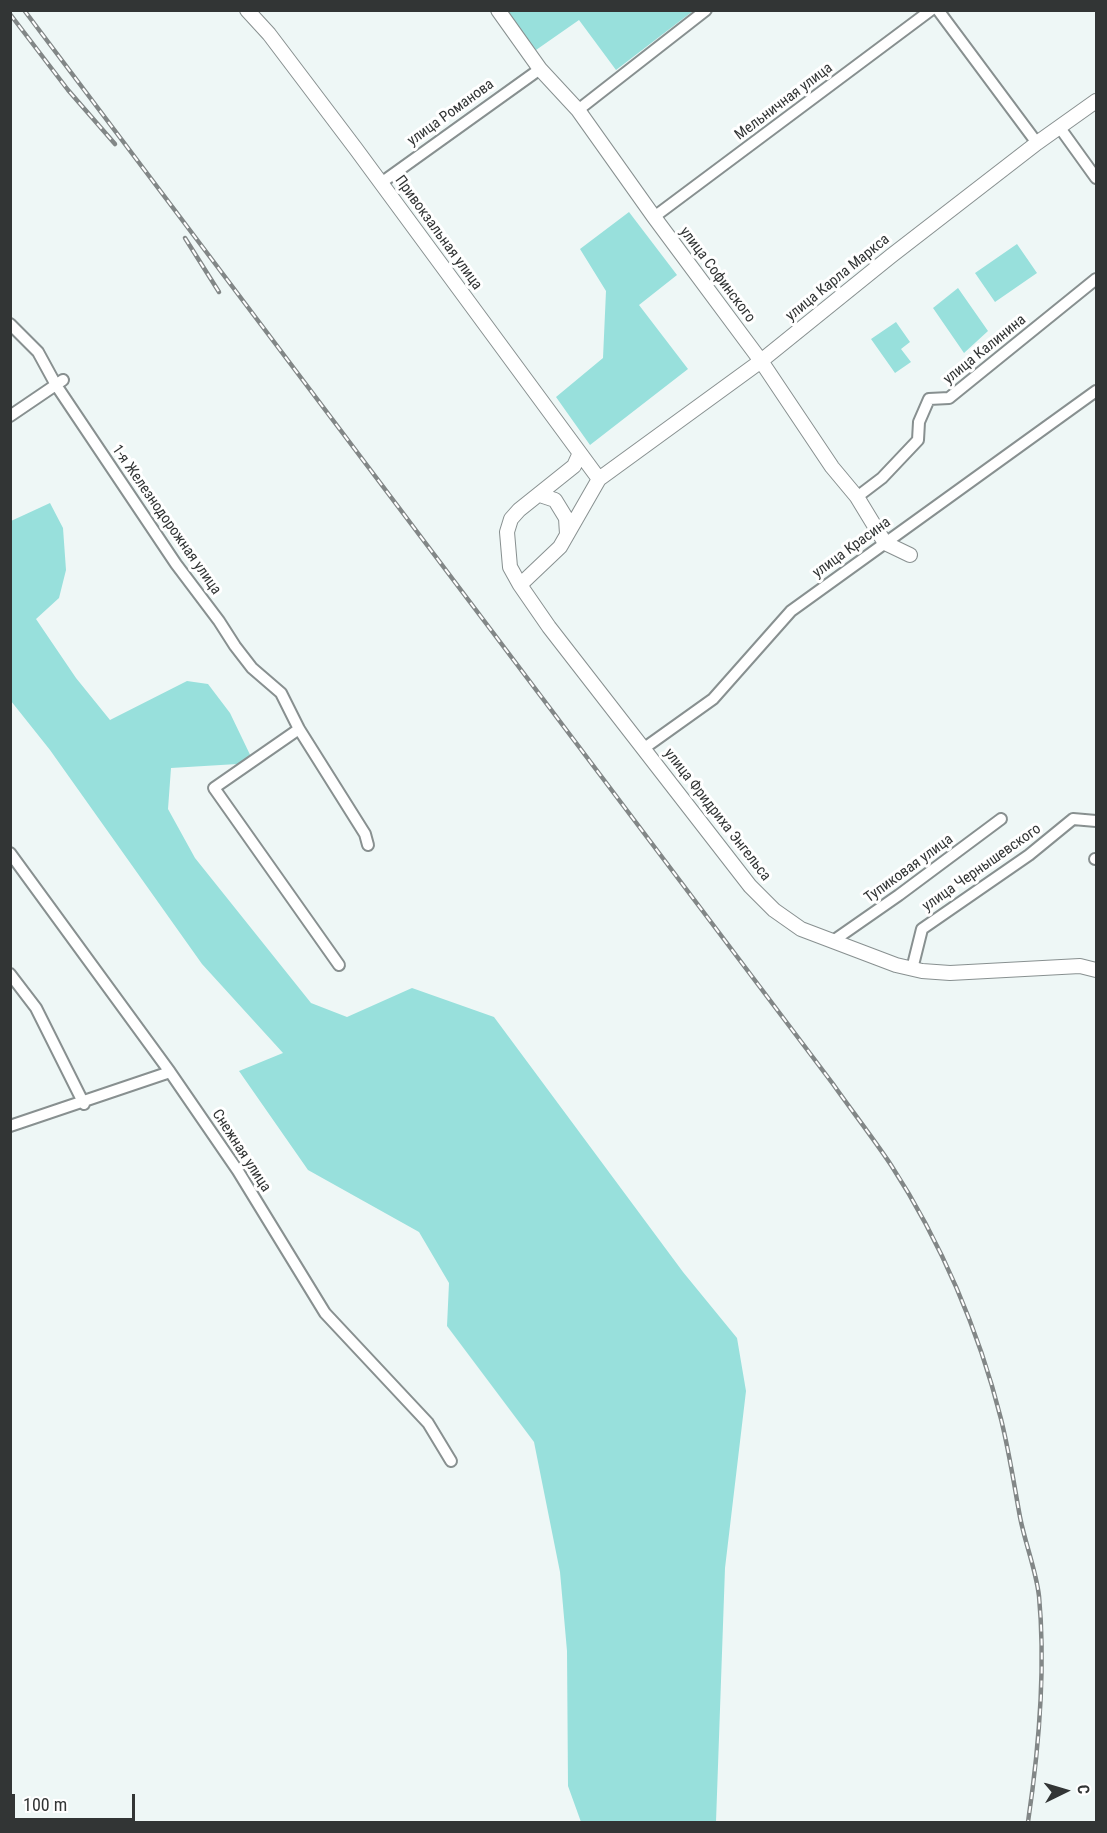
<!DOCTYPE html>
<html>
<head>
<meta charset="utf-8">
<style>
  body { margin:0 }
  #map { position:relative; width:1107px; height:1833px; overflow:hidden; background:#eef7f6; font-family:"Roboto Condensed",sans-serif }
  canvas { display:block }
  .frame { position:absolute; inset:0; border:12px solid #323535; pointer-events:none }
  .north { position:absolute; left:1035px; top:1761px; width:60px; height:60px; -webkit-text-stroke:4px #fff; paint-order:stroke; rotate:85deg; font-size:16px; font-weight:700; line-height:24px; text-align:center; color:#323535 }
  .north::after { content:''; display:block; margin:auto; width:21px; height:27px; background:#323535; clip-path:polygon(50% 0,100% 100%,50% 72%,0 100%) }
  .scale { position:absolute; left:12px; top:1794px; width:123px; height:27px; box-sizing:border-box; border:3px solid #323535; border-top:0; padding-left:8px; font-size:18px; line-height:21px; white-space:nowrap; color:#323535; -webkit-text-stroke:4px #fff; paint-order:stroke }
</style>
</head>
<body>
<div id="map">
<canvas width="1107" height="1833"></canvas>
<div class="frame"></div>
<div class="north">С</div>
<div class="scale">100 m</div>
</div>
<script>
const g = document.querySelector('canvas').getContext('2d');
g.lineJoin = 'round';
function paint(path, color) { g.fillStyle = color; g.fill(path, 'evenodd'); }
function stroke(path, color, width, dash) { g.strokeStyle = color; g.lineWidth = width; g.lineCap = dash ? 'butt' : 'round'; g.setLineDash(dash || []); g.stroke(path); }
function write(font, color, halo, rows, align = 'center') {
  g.font = font + ' "Roboto Condensed",sans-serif'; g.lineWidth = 6; g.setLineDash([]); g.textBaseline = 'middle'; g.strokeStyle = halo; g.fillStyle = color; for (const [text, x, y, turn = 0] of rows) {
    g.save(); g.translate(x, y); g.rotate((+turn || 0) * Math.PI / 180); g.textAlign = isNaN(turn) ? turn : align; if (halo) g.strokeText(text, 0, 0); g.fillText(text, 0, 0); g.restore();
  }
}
const green = new Path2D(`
  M507 11H693L616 70 579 20 536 50Z
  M629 212 677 275 639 305 688 369 590 445 556 397 603 358 606 291 580 249Z
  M1017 244 1037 273 995 302 975 273Z
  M958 288 988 331 964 353 933 308Z
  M896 322 910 342 901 349 911 362 895 373 871 339Z
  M50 503 63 528 66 570 59 598 36 619 76 678 110 720 187 681 208 684 230 713 254 763 171 768 168 809 195 858 311 1003 347 1017 412 988 494 1017 683 1272 737 1338 746 1391 725 1568 716 1822H581L568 1786 567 1651 560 1572 534 1442 447 1326 449 1283 419 1232 308 1170 239 1071 283 1053 202 964 50 750 11 701V521Z`);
const street = new Path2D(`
  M938 10 1037 143
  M578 110 706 10
  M1060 128 1096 178
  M381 183 540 69
  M654 217 931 10
  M10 324 38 352 56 385 176 564 219 621 235 646 252 668 281 693 299 729 365 834 368 845
  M10 416 63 380
  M857 497 882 478 918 440 919 422 929 399 949 398 1096 279
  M299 729 214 788 339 965
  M643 749 713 699 791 611 1096 391
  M10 853 170 1072 238 1171 325 1313 428 1423 451 1461
  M1095 859H1096
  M833 941 899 895 1001 819
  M912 969 922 929 1029 855 1073 819 1096 821
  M10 974 36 1008 84 1104
  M10 1126 170 1072`);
const secondary = new Path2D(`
  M247 10 269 34 356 149 599 479
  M498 10 540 69 578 110 654 217 761 361 832 467 857 497 885 543 910 555
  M579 455 574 466 519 510 511 519 507 532 510 567 520 585 549 627 750 886 774 910 801 929 896 965 922 971 950 973 1080 966 1096 970
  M540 495 555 500 566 518 567 534
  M520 585 560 547 599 479 761 361 891 256 1037 143 1096 101`);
const rail = new Path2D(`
  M24 10 833 1084C852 1111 873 1138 891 1165 941 1242 979 1331 1001 1419 1009 1451 1014 1484 1020 1517 1025 1543 1036 1570 1039 1596 1046 1671 1039 1748 1028 1822
  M10 14 68 90 115 144
  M185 238 219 292`);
const streetNames = [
  ["Мельничная улица",784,102,-37],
  ["улица Романова",451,113,-36],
  ["Привокзальная улица",438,233,54],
  ["улица Софинского",717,275,53],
  ["улица Карла Маркса",838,278,-39],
  ["улица Калинина",985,350,-39],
  ["1-я Железнодорожная улица",166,520,55],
  ["улица Красина",852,548,-36],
  ["улица Фридриха Энгельса",717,815,52],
  ["улица Чернышевского",982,868,-35],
  ["Тупиковая улица",909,869,-36],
  ["Снежная улица",241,1151,57]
];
paint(green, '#98e0dc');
stroke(street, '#889090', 14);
stroke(secondary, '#889090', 16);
stroke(street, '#fff', 10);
stroke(secondary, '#fff', 14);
stroke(rail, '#828787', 4.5);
stroke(rail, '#fff', 2, [7]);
write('15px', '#323535', '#fff', streetNames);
</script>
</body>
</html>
